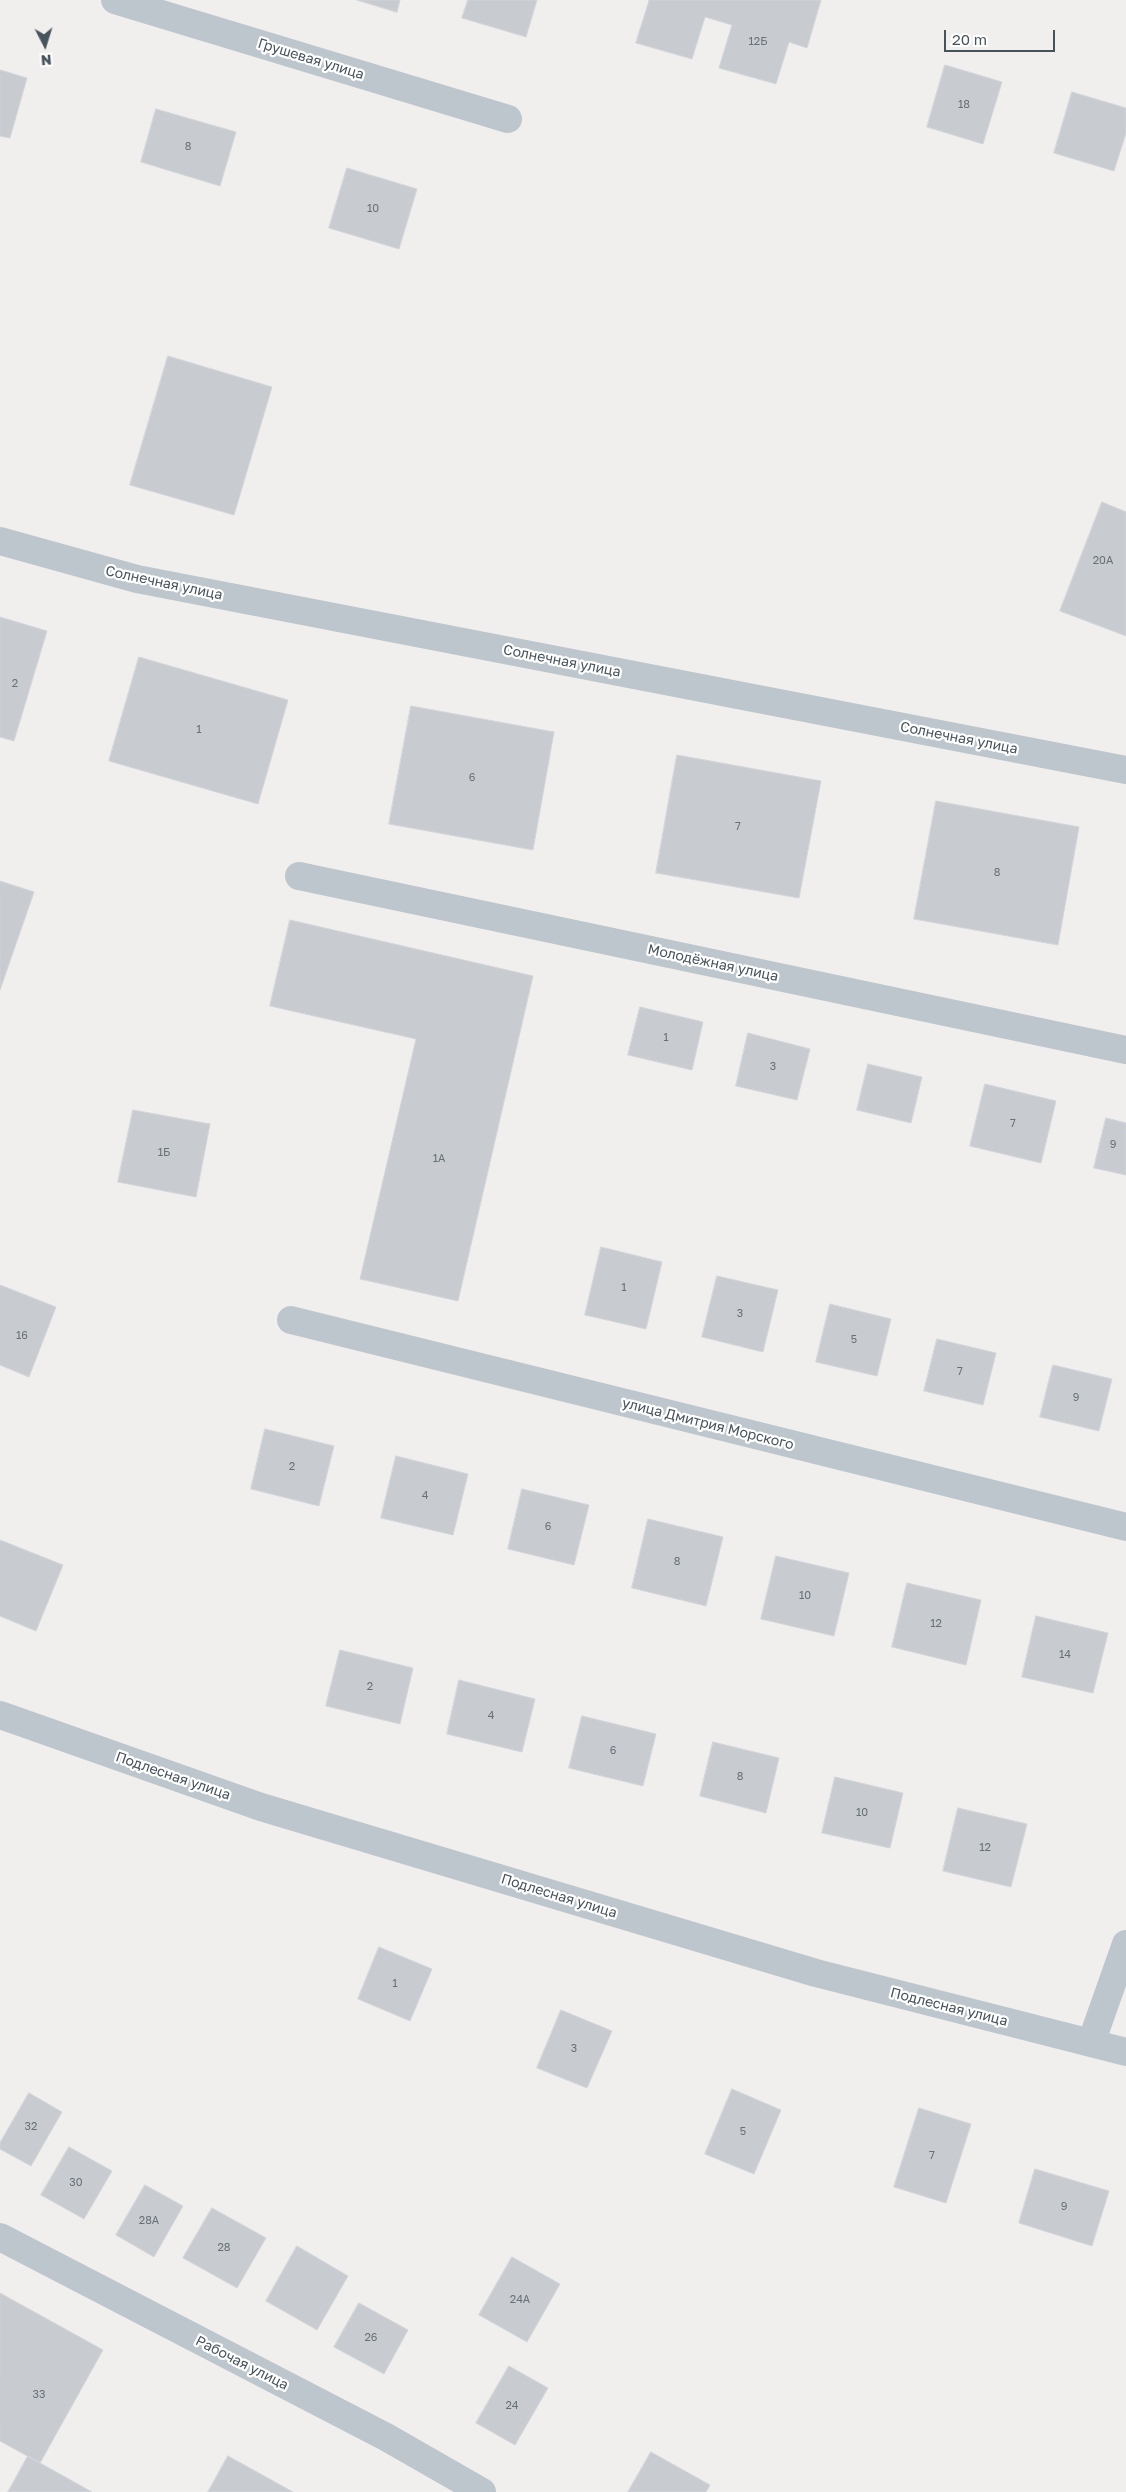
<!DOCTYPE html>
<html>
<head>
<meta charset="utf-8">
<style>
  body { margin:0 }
  #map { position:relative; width:1126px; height:2492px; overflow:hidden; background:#f1eeee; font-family:"Golos Text",sans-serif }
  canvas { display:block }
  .north { position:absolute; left:20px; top:20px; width:50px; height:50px; -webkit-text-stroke:4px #fff; paint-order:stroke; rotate:175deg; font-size:14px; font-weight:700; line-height:20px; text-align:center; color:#47535b }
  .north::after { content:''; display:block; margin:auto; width:18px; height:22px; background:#47535b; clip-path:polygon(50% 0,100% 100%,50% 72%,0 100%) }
  .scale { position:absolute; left:944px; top:30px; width:111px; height:22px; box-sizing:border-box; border:2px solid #47535b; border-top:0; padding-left:6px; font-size:15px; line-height:18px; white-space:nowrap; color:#47535b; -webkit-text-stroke:4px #fff; paint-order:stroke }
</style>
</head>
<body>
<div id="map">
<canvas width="1126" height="2492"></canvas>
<div class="north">N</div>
<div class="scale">20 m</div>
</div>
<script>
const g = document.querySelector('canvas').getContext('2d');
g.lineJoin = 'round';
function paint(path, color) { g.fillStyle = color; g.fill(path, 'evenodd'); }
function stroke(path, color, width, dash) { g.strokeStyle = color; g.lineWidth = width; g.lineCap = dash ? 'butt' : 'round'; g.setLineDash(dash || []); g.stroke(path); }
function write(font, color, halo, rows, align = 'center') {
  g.font = font + ' "Golos Text",sans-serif'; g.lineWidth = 4.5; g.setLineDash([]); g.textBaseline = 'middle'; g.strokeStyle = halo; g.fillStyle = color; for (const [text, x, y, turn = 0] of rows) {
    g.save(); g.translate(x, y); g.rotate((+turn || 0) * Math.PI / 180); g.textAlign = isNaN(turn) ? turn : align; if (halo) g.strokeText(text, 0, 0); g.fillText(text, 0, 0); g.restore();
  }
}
const building = new Path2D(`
  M357 0H400L397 12Z
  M468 0H537L526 37 462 18Z
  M649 0H648H821L807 48 789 42 776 84 719 68 732 25 705 17 692 59 636 43Z
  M945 65 1002 82 983 144 927 127Z
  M0 70 27 78 10 138 0 136Z
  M1072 92 1126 108V133L1114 171 1054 153Z
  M156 109 236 132 220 186 141 162Z
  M347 168 417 189 399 249 329 228Z
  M168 356 272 387 234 515 130 485Z
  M1102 502 1126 512V636L1060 611Z
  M0 617 47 631 14 741 0 737Z
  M139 657 288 700 258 804 109 761Z
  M411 706 554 732 533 850 389 824Z
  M677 755 821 781 799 898 656 873Z
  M936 801 1079 827 1058 945 914 919Z
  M0 881 34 892 0 990Z
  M290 920 533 976 458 1301 360 1279 416 1039 270 1006Z
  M640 1007 703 1022 692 1070 628 1055Z
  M748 1033 810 1049 797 1100 736 1086Z
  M868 1064 922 1077 911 1123 857 1110Z
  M985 1084 1056 1101 1041 1163 970 1146Z
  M133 1110 210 1124 196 1197 118 1182Z
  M1106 1118 1126 1123V1175L1094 1168Z
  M601 1247 662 1262 646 1329 585 1315Z
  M717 1276 778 1290 763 1352 702 1337Z
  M0 1285 56 1307 29 1377 0 1365Z
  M830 1304 891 1319 877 1376 816 1362Z
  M937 1339 996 1353 983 1405 924 1391Z
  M1053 1365 1112 1379 1099 1431 1040 1417Z
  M265 1429 334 1446 319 1506 251 1489Z
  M396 1456 468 1474 453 1535 381 1518Z
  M522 1489 589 1505 574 1565 508 1549Z
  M648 1519 723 1537 706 1606 632 1588Z
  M0 1540 63 1565 36 1631 0 1616Z
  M776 1556 849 1573 834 1636 761 1619Z
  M907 1583 981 1600 966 1665 892 1647Z
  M1036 1616 1108 1633 1093 1693 1022 1677Z
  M340 1650 413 1668 400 1724 326 1706Z
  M459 1680 535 1699 522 1752 447 1734Z
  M582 1716 656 1734 643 1786 569 1768Z
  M713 1742 779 1758 766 1813 700 1796Z
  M835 1777 903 1793 890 1848 822 1833Z
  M958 1808 1027 1824 1011 1887 943 1871Z
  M379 1947 432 1969 410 2021 358 1999Z
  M561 2010 612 2031 587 2088 537 2068Z
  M732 2089 781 2110 754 2174 705 2154Z
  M29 2093 62 2112 31 2166 0 2149V2143Z
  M919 2108 971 2124 946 2203 894 2187Z
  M69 2147 112 2171 84 2219 41 2195Z
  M1035 2169 1109 2191 1092 2246 1019 2223Z
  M145 2185 183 2206 154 2257 116 2235Z
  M212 2208 266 2238 237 2288 183 2258Z
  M297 2246 348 2276 317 2330 266 2301Z
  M512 2257 560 2284 527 2342 479 2315Z
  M0 2293 103 2350 40 2463 0 2441Z
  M359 2303 408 2330 384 2374 334 2347Z
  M509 2366 548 2388 515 2445 476 2423Z
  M651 2452 710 2485 706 2492H628Z
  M28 2456 40 2463 92 2492H8Z
  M228 2456 293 2492H208Z`);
const minor = new Path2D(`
  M115 0 508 119
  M0 541 137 579 1126 770
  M299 876 1126 1050
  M291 1320 1126 1527
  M0 1715 261 1807 816 1973 1126 2052
  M1091 2043 1126 1944
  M0 2237 386 2437 482 2492`);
const numberNames = [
  ["12Б",758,42],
  ["18",964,105],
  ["8",188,147],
  ["10",373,209],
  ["20А",1103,561],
  ["2",15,684],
  ["1",199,730],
  ["6",472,778],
  ["7",738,827],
  ["8",997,873],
  ["1",666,1038],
  ["3",773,1067],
  ["7",1013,1124],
  ["9",1113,1145],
  ["1Б",164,1153],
  ["1А",439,1159],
  ["1",624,1288],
  ["3",740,1314],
  ["16",22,1336],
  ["5",854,1340],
  ["7",960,1372],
  ["9",1076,1398],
  ["2",292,1467],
  ["4",425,1496],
  ["6",548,1527],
  ["8",677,1562],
  ["10",805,1596],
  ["12",936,1624],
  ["14",1065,1655],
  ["2",370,1687],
  ["4",491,1716],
  ["6",613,1751],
  ["8",740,1777],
  ["10",862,1813],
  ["12",985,1848],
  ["1",395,1984],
  ["3",574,2049],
  ["32",31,2127],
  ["5",743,2132],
  ["7",932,2156],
  ["30",76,2183],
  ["9",1064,2207],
  ["28А",149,2221],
  ["28",224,2248],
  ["24А",520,2300],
  ["26",371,2338],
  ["33",39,2395],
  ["24",512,2406]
];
const streetNames = [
  ["Грушевая улица",311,59,17],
  ["Солнечная улица",164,583,12],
  ["Солнечная улица",562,661,11],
  ["Солнечная улица",959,738,11],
  ["Молодёжная улица",713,963,12],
  ["улица Дмитрия Морского",708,1424,14],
  ["Подлесная улица",173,1776,19],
  ["Подлесная улица",559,1896,17],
  ["Подлесная улица",949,2007,14],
  ["Рабочая улица",242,2363,27]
];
paint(building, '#c8ccd1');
stroke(building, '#d2d5d9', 1);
stroke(minor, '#bdc6cc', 28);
write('11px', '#677178', null, numberNames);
write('14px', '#47535b', '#fff', streetNames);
</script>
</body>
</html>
